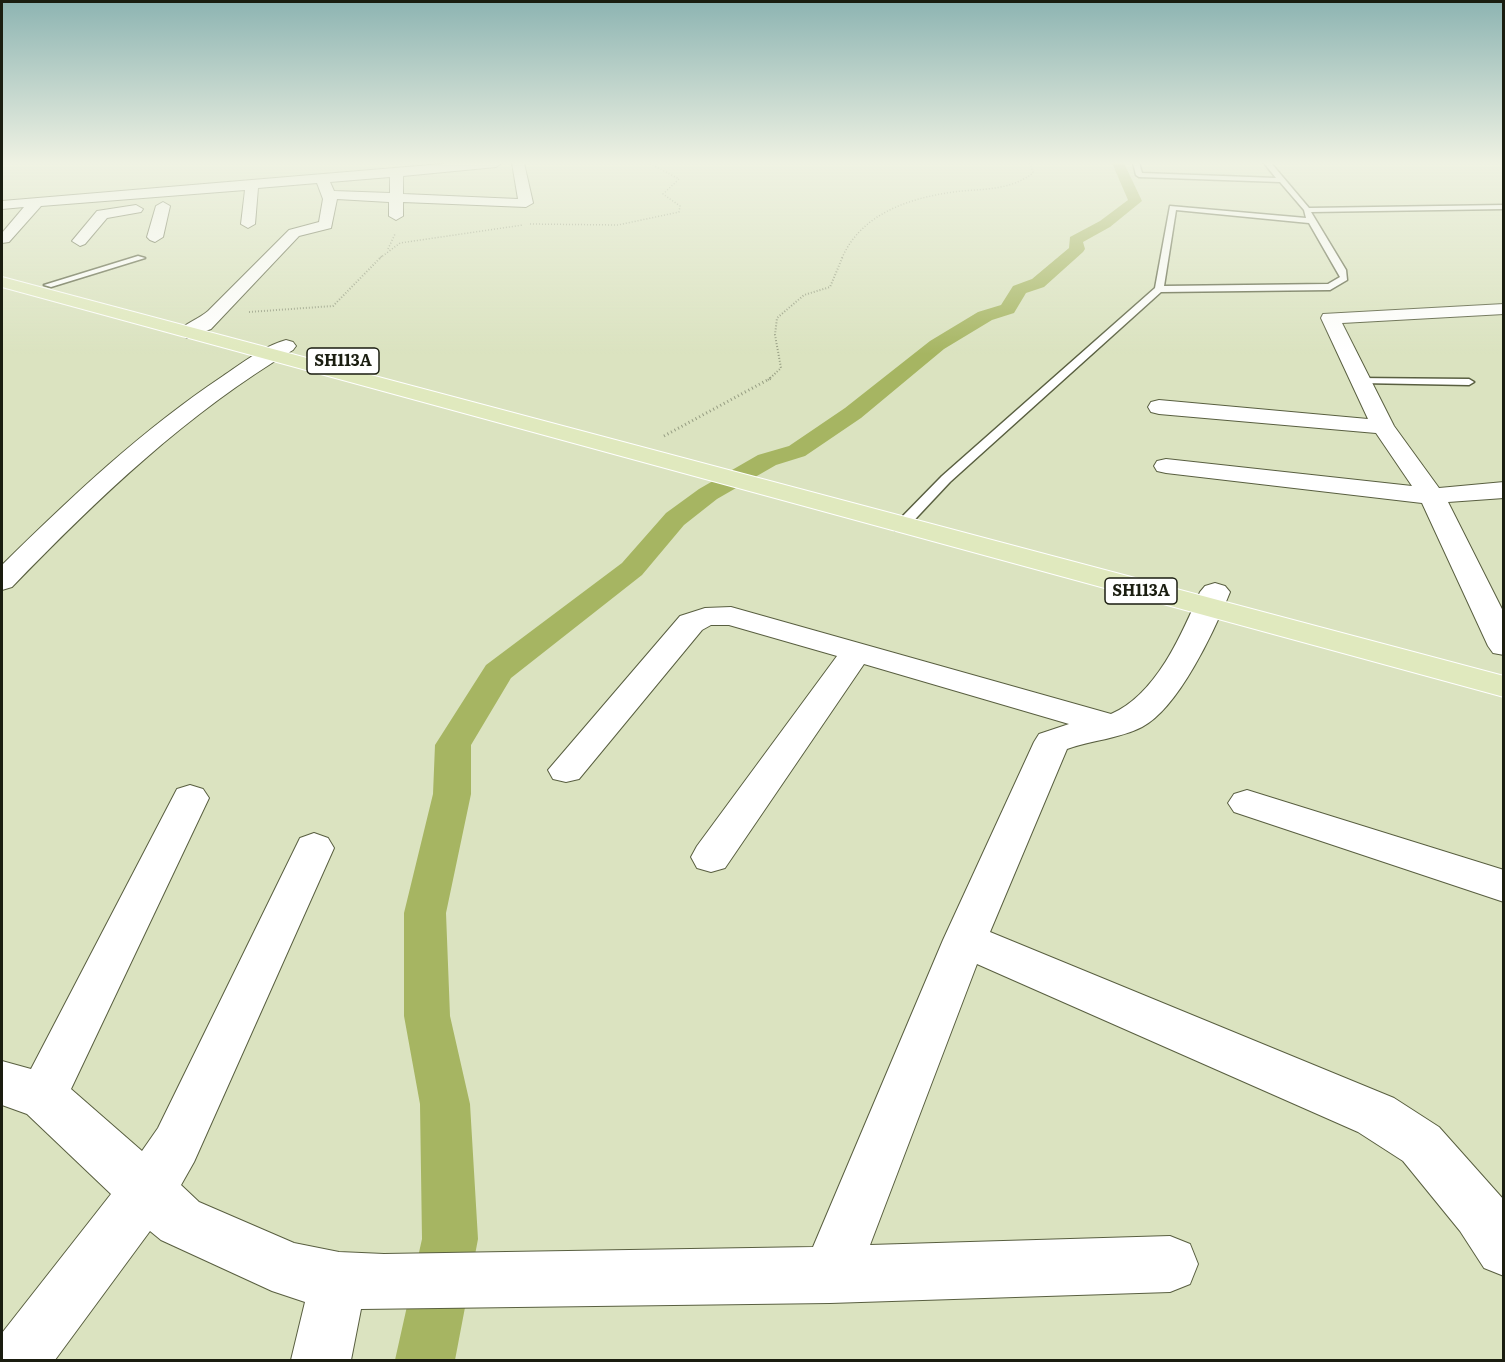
<!DOCTYPE html>
<html>
<head>
<meta charset="utf-8">
<style>
  body { margin:0 }
  #map { position:relative; width:1505px; height:1362px; overflow:hidden; background:#dbe3c0; font-family:Literata,serif }
  canvas { display:block }
  .frame { position:absolute; inset:0; border:3px solid #1a1d10; pointer-events:none }
</style>
</head>
<body>
<div id="map">
<canvas width="1505" height="1362"></canvas>
<div class="frame"></div>
</div>
<script>
const g = document.querySelector('canvas').getContext('2d');
g.lineJoin = 'round';
function paint(path, color) { g.fillStyle = color; g.fill(path, 'evenodd'); }
function stroke(path, color, width, dash) { g.strokeStyle = color; g.lineWidth = width; g.lineCap = dash ? 'butt' : 'round'; g.setLineDash(dash || []); g.stroke(path); }
function write(font, color, halo, rows, align = 'center') {
  g.font = font + ' Literata,serif'; g.lineWidth = 4.5; g.setLineDash([]); g.textBaseline = 'middle'; g.strokeStyle = halo; g.fillStyle = color; for (const [text, x, y, turn = 0] of rows) {
    g.save(); g.translate(x, y); g.rotate((+turn || 0) * Math.PI / 180); g.textAlign = isNaN(turn) ? turn : align; if (halo) g.strokeText(text, 0, 0); g.fillText(text, 0, 0); g.restore();
  }
}
const canal = new Path2D(`
  M1112 163H1124L1142 201 1110 227 1083 242 1085 249 1083 252 1044 287 1026 293 1014 313 992 320 944 349 861 418 805 456 776 465 717 499 684 525 642 575 511 678 471 745V794L446 913 450 1016 470 1104 478 1239 455 1360H395L422 1239 420 1104 404 1016V913L433 794 435 745 486 665 622 563 666 513 699 489 758 455 789 446 845 408 930 341 978 312 1001 305 1013 286 1032 279 1069 248 1070 237 1100 221 1128 200Z`);
const pathFar2 = new Path2D(`
  M530 224 618 225 679 212 680 206 663 194 679 179 649 163
  M388 249 395 234
  M380 258 400 243 523 225
  M842 258C862 211 916 196 962 191 988 189 1012 189 1033 173L1030 163`);
const pathFar1 = new Path2D(`
  M249 312 333 306 382 256
  M768 380 781 368 775 335 777 318 804 295 830 287 843 256`);
const path = new Path2D(`
  M664 436 771 378`);
const service = new Path2D(`
  M1133 163H1139L1142 173 1276 178 1264 163H1271L1309 208 1504 205V209L1311 212 1346 270 1347 280 1330 290 1161 292 950 482 905 530H895V524L942 476 1155 288 1170 206 1306 218 1304 210 1280 182 1139 177 1136 175ZM1176 210 1309 223 1340 277 1328 284 1164 286Z
  M138 256 145 258 51 287 44 285Z
  M1356 378 1469 379 1474 382 1469 385 1360 383 1356 382Z`);
const minor = new Path2D(`
  M454 163H502L496 167 403 176V194L518 199 512 163H524L533 203 526 207 403 202V216L396 220 389 216V202L337 199 331 228 299 236 211 329 187 338 177 332C184 324 199 319 208 311L289 230 319 222 323 199 317 183 258 188 255 224 248 228 241 224 245 190 41 206 9 242 2 243V233L24 207 2 209V201ZM390 177V193L334 191 330 182Z
  M163 202 170 206 163 237 155 242 150 240 147 237 156 206Z
  M136 205 143 209 141 212 107 218 85 244 80 246 72 241 97 211Z
  M1504 304V314L1342 323 1394 426 1439 488 1504 482V498L1448 502 1504 613V655L1493 653 1488 646 1422 503 1166 473 1157 471 1154 466 1157 461 1166 459 1412 486 1376 433 1159 414 1151 412 1148 407 1151 402 1159 400 1368 419 1321 318 1323 314Z
  M286 340 293 342 296 346 293 350C186 414 98 498 12 587L2 590V565C71 497 142 430 223 376 242 363 264 346 286 340Z
  M1215 583 1225 586 1230 592C1215 629 1179 708 1142 727 1119 739 1091 740 1067 749L990 932 1394 1098 1439 1127 1504 1200V1276L1484 1268 1460 1231 1403 1161 1358 1132 977 964 870 1245 1170 1236 1190 1244 1198 1264 1190 1284 1170 1292 830 1303 361 1309 351 1360H291L305 1302 272 1291 161 1240 150 1231 55 1360H2V1333L111 1194 27 1114 2 1105V1061L31 1069 177 789 190 785 203 789 209 798 71 1089 142 1151 158 1128 300 838 314 833 328 838 334 848 194 1162 181 1185 199 1202 294 1243 339 1252 384 1254 813 1247 943 940 1034 742 1039 734 1069 724 864 664 725 868 711 872 697 868 691 857 697 846 837 656 729 625H711L702 630 579 779 566 782 553 779 548 770 680 616 705 608 731 607 1111 714C1156 695 1182 634 1200 592L1205 586Z
  M1247 790 1504 870V902L1234 812 1228 803 1234 794Z`);
const primary = new Path2D(`
  M2 277 1504 676V697L2 287Z`);
const shields = [
  [343,361,72],
  [1141,591,72]
];
const shieldNames = [
  ["SH113A",343,361],
  ["SH113A",1141,591]
];
paint(canal, '#a6b562');
stroke(service, '#595f40', 3);
stroke(minor, '#595f40', 2);
stroke(primary, '#fff', 2);
stroke(pathFar2, '#969d82', 1.5, [1, 2]);
stroke(pathFar1, '#969d82', 2, [1, 2]);
stroke(path, '#969d82', 3, [1, 3]);
paint(service, '#fff');
paint(minor, '#fff');
paint(primary, '#e0e9be');
const sky = g.createLinearGradient(0, 0, 0, 354);
sky.addColorStop(0, '#8db4b2');
sky.addColorStop(0.46, '#eff2e3');
sky.addColorStop(1, '#eff2e300');
g.fillStyle = sky;
g.fillRect(0, 0, 1505, 354);
for (const [x, y, w] of shields) { const box = new Path2D(); box.roundRect(x - w / 2, y - 13, w, 26, 4.5); g.fillStyle = '#fff'; g.fill(box); stroke(box, '#1a1d10', 1.5); }
write('bold 16px', '#1a1d10', null, shieldNames);
</script>
</body>
</html>
